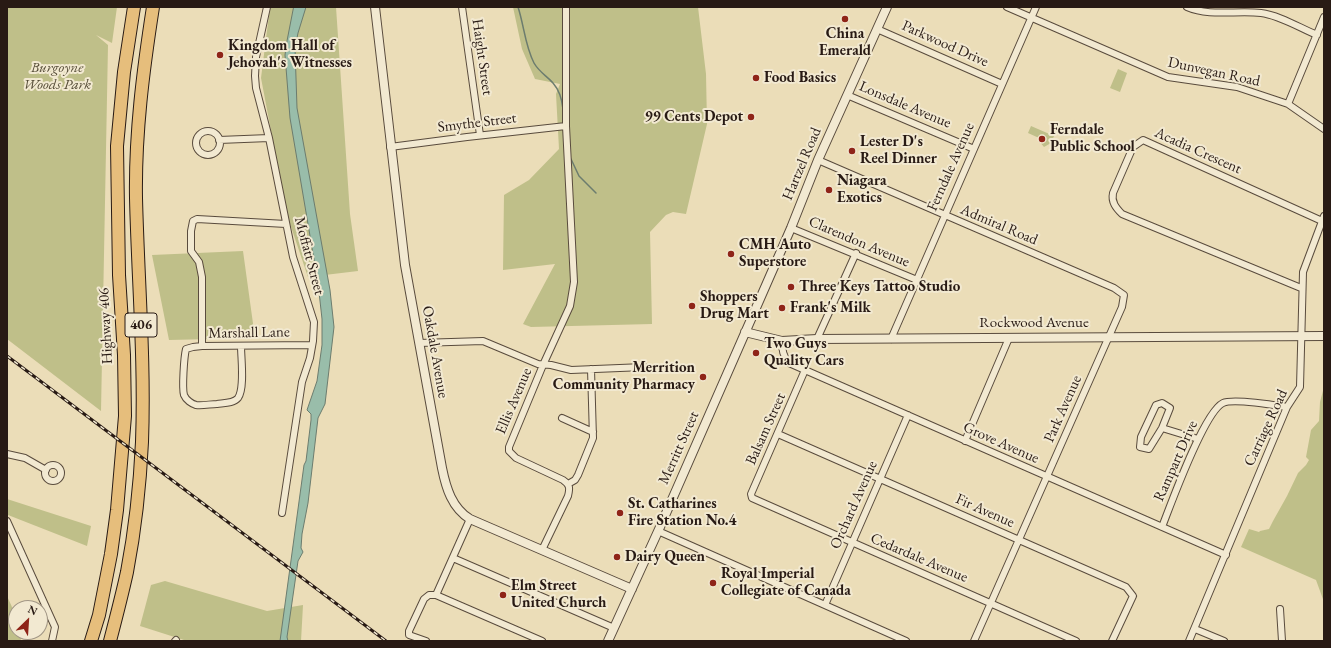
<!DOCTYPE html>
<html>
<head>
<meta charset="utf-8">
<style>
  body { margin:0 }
  #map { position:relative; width:1331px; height:648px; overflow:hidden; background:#ebddb8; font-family:"EB Garamond",serif }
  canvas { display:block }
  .frame { position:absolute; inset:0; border:8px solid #281a14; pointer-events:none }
  .north { position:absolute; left:8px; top:600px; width:40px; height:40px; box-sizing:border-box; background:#f2e9d1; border:1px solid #a19685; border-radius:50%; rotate:25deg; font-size:11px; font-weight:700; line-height:16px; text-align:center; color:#281a14 }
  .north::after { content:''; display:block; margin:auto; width:14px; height:18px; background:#8f2418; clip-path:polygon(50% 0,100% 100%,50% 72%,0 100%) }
</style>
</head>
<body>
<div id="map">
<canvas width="1331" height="648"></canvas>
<div class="frame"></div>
<div class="north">N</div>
</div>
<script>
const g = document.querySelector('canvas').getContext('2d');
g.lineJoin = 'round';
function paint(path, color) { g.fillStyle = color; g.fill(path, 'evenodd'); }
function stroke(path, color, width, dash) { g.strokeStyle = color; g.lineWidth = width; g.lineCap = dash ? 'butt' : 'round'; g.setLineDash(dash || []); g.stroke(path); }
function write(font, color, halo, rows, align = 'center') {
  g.font = font + ' "EB Garamond",serif'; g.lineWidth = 4; g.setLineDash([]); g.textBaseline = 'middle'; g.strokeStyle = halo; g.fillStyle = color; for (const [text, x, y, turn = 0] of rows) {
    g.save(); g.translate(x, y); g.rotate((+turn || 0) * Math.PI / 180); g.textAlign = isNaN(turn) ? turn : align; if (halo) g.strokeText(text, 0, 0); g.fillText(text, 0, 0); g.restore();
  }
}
const green = new Path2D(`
  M7 7H117L112 43 96 35 108 45 101 411 7 339Z
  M270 7H336L350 214 358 271 308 277 287 215 261 78Z
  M513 7H698L706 74 707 124 686 214 673 212 666 215 650 232 652 324 531 327 523 324 555 264 503 270 504 195 529 180 559 149 556 94 560 84 535 79 522 49Z
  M1118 69 1127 73 1120 92 1110 88Z
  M1031 126 1054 136 1051 143 1044 147 1039 141V138L1028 133Z
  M243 251 255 338 169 340 152 255Z
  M1324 387V602L1316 580 1241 547 1249 529 1259 532 1260 531 1269 529 1273 521 1287 496 1298 473 1306 465 1309 460 1306 457 1311 430 1319 421 1320 402Z
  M7 499 91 526 87 546 8 515Z
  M165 581 267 611 303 605 301 641H187L140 626 151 585Z
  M7 596 16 616V632H21L22 637 20 641H7Z`);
const water = new Path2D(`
  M294 7H306L298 33 295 48 297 108 330 290 334 327 325 404 318 418 308 503 302 534 301 548 303 552 298 561 287 637 288 641H280L304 465 306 461 311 420V414L307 410 317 381 322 345V319L318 283 290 118 285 55 287 41Z`);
const stream = new Path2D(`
  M518 7C524 25 525 46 534 63 539 72 547 76 553 83 560 91 562 99 563 109
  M571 159 579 176 596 193`);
const minor = new Path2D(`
  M267 7 256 57 255 76 256 88 269 138 293 257 314 322 313 341 310 358 302 382 282 513
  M462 7 480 135
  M1007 7 1168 77 1237 87 1288 104 1324 129
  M1187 7C1210 17 1237 10 1261 13 1279 15 1300 28 1317 35
  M877 29 1002 84
  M847 95 974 149
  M1288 104 1324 17
  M196 143a12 12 0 1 1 24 0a12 12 0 1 1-24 0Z
  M219 140 269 138
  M390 147 467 137 566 126
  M818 160 1114 288 1124 295 1122 307 974 641
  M791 228 917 280
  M1301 288 1122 214C1116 208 1111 202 1113 193L1133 147 1143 140 1322 221
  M817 339 856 253
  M891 339 1036 7
  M782 341C782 350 783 356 789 363L1226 555
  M419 343 483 341 538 364 551 365 571 370 644 367
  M202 346V277L199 262 191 251V231L193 221 197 219 286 224
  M241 346C241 358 245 388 238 398 234 403 224 403 217 404 211 404 202 406 196 405 192 404 186 400 184 395 182 388 184 357 186 349L193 347 202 346 312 345
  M805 370 751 494 752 498 1076 641
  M1162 403 1170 408 1162 428 1149 449 1140 447 1141 437 1156 405Z
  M562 418 593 432
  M1162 428 1198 439
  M778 434 1126 587 1133 596 1112 641
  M965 441 1009 338
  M7 454 25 458 46 470
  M45 473a8 8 0 1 1 16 0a8 8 0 1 1-16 0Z
  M568 484 575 480 578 475 593 438 591 369
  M7 521 55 627 52 641
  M1162 527C1171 504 1204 412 1223 403 1233 398 1274 405 1287 407
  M658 531 906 641
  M542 550 568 496C570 488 570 485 563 480L516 458 509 451V447L543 365 570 306 574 282 566 126V7
  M453 558 614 628
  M436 595 470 519
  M825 605 908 415
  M1280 609 1282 641
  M1195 629 1224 641
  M175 641 176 640
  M426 641 409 635V631L424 599 429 595H436L542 641
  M1189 641 1287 407 1300 387 1303 272 1324 216`);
const tertiary = new Path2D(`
  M375 7 405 265 442 468C446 488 452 508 470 519L632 589
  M745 332 782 341 817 339 1324 336
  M608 641 660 527 791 228 818 160 887 7`);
const motorway = new Path2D(`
  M91 641 99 615 111 554 117 510 125 416 124 355 119 275 117 146 124 72 134 7
  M110 641C116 618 122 595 127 572 135 530 140 485 142 442 145 361 138 280 136 198 135 134 143 71 153 7`);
const rail = new Path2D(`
  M7 356 386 641`);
const markers = [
  [845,19,4,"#8f2418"],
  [220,55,4,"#8f2418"],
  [756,78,4,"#8f2418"],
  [751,117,4,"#8f2418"],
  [1042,139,4,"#8f2418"],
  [852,151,4,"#8f2418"],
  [829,190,4,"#8f2418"],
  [731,254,4,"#8f2418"],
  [791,287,4,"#8f2418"],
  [692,306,4,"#8f2418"],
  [782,308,4,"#8f2418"],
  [756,353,4,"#8f2418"],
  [703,377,4,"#8f2418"],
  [620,513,4,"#8f2418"],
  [617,557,4,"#8f2418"],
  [713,583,4,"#8f2418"],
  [503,595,4,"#8f2418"]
];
const shields = [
  [141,325,32]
];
const shieldNames = [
  ["406",141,325]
];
const poiNames = [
  ["China",845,34,"center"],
  ["Emerald",845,51,"center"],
  ["Kingdom Hall of",228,46],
  ["Jehovah's Witnesses",228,63],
  ["Food Basics",764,78],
  ["99 Cents Depot",743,117,"right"],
  ["Ferndale",1050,130],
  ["Public School",1050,147],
  ["Lester D's",860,142],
  ["Reel Dinner",860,159],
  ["Niagara",837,181],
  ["Exotics",837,198],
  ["CMH Auto",739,245],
  ["Superstore",739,262],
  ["Three Keys Tattoo Studio",799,287],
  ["Shoppers",700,297],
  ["Drug Mart",700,314],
  ["Frank's Milk",790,308],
  ["Two Guys",764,344],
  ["Quality Cars",764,361],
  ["Merrition",695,368,"right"],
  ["Community Pharmacy",695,385,"right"],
  ["St. Catharines",628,504],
  ["Fire Station No.4",628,521],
  ["Dairy Queen",625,557],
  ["Royal Imperial",721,574],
  ["Collegiate of Canada",721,591],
  ["Elm Street",511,586],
  ["United Church",511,603]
];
const streetNames = [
  ["Parkwood Drive",945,44,24],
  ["Haight Street",482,57,82],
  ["Dunvegan Road",1214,72,12],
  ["Lonsdale Avenue",905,105,23],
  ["Smythe Street",477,123,-7],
  ["Acadia Crescent",1198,151,24],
  ["Hartzel Road",802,164,-67],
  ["Ferndale Avenue",951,167,-66],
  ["Admiral Road",999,225,23],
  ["Clarendon Avenue",859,242,23],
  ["Moffatt Street",309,256,75],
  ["Rockwood Avenue",1034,323],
  ["Highway 406",106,326,-93],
  ["Marshall Lane",249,333,-1],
  ["Oakdale Avenue",435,352,80],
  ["Ellis Avenue",514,401,-67],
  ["Park Avenue",1063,409,-66],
  ["Carriage Road",1266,428,-65],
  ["Balsam Street",766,429,-66],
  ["Grove Avenue",1001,443,24],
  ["Merritt Street",679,448,-66],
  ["Rampart Drive",1176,461,-66],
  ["Orchard Avenue",854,505,-66],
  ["Fir Avenue",985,511,24],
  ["Cedardale Avenue",919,558,23]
];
const parkNames = [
  ["Burgoyne",57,68],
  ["Woods Park",57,85]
];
paint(green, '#bfbf89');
paint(water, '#99bdaa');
stroke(water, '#6c7c6e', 1);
stroke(stream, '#6c7c6e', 1.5);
stroke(minor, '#594b3d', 8);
stroke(tertiary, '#594b3d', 10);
stroke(motorway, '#281a14', 14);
stroke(minor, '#f2e9d1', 6);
stroke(tertiary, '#f2e9d1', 8);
stroke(motorway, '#e6be7c', 12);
stroke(rail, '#281a14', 3);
stroke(rail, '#f2e9d1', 1.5, [4.5]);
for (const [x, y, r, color] of markers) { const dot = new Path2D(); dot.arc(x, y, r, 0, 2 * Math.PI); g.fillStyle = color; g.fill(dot); stroke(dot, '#f2e9d1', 1.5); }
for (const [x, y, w] of shields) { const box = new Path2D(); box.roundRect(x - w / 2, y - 12, w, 24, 3); g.fillStyle = '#f2e9d1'; g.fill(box); stroke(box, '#281a14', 1); }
write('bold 14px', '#281a14', null, shieldNames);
write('bold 15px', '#281a14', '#f2e9d1', poiNames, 'left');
write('15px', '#281a14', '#f2e9d1', streetNames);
write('italic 15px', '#554c37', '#f2e9d1', parkNames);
</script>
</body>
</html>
